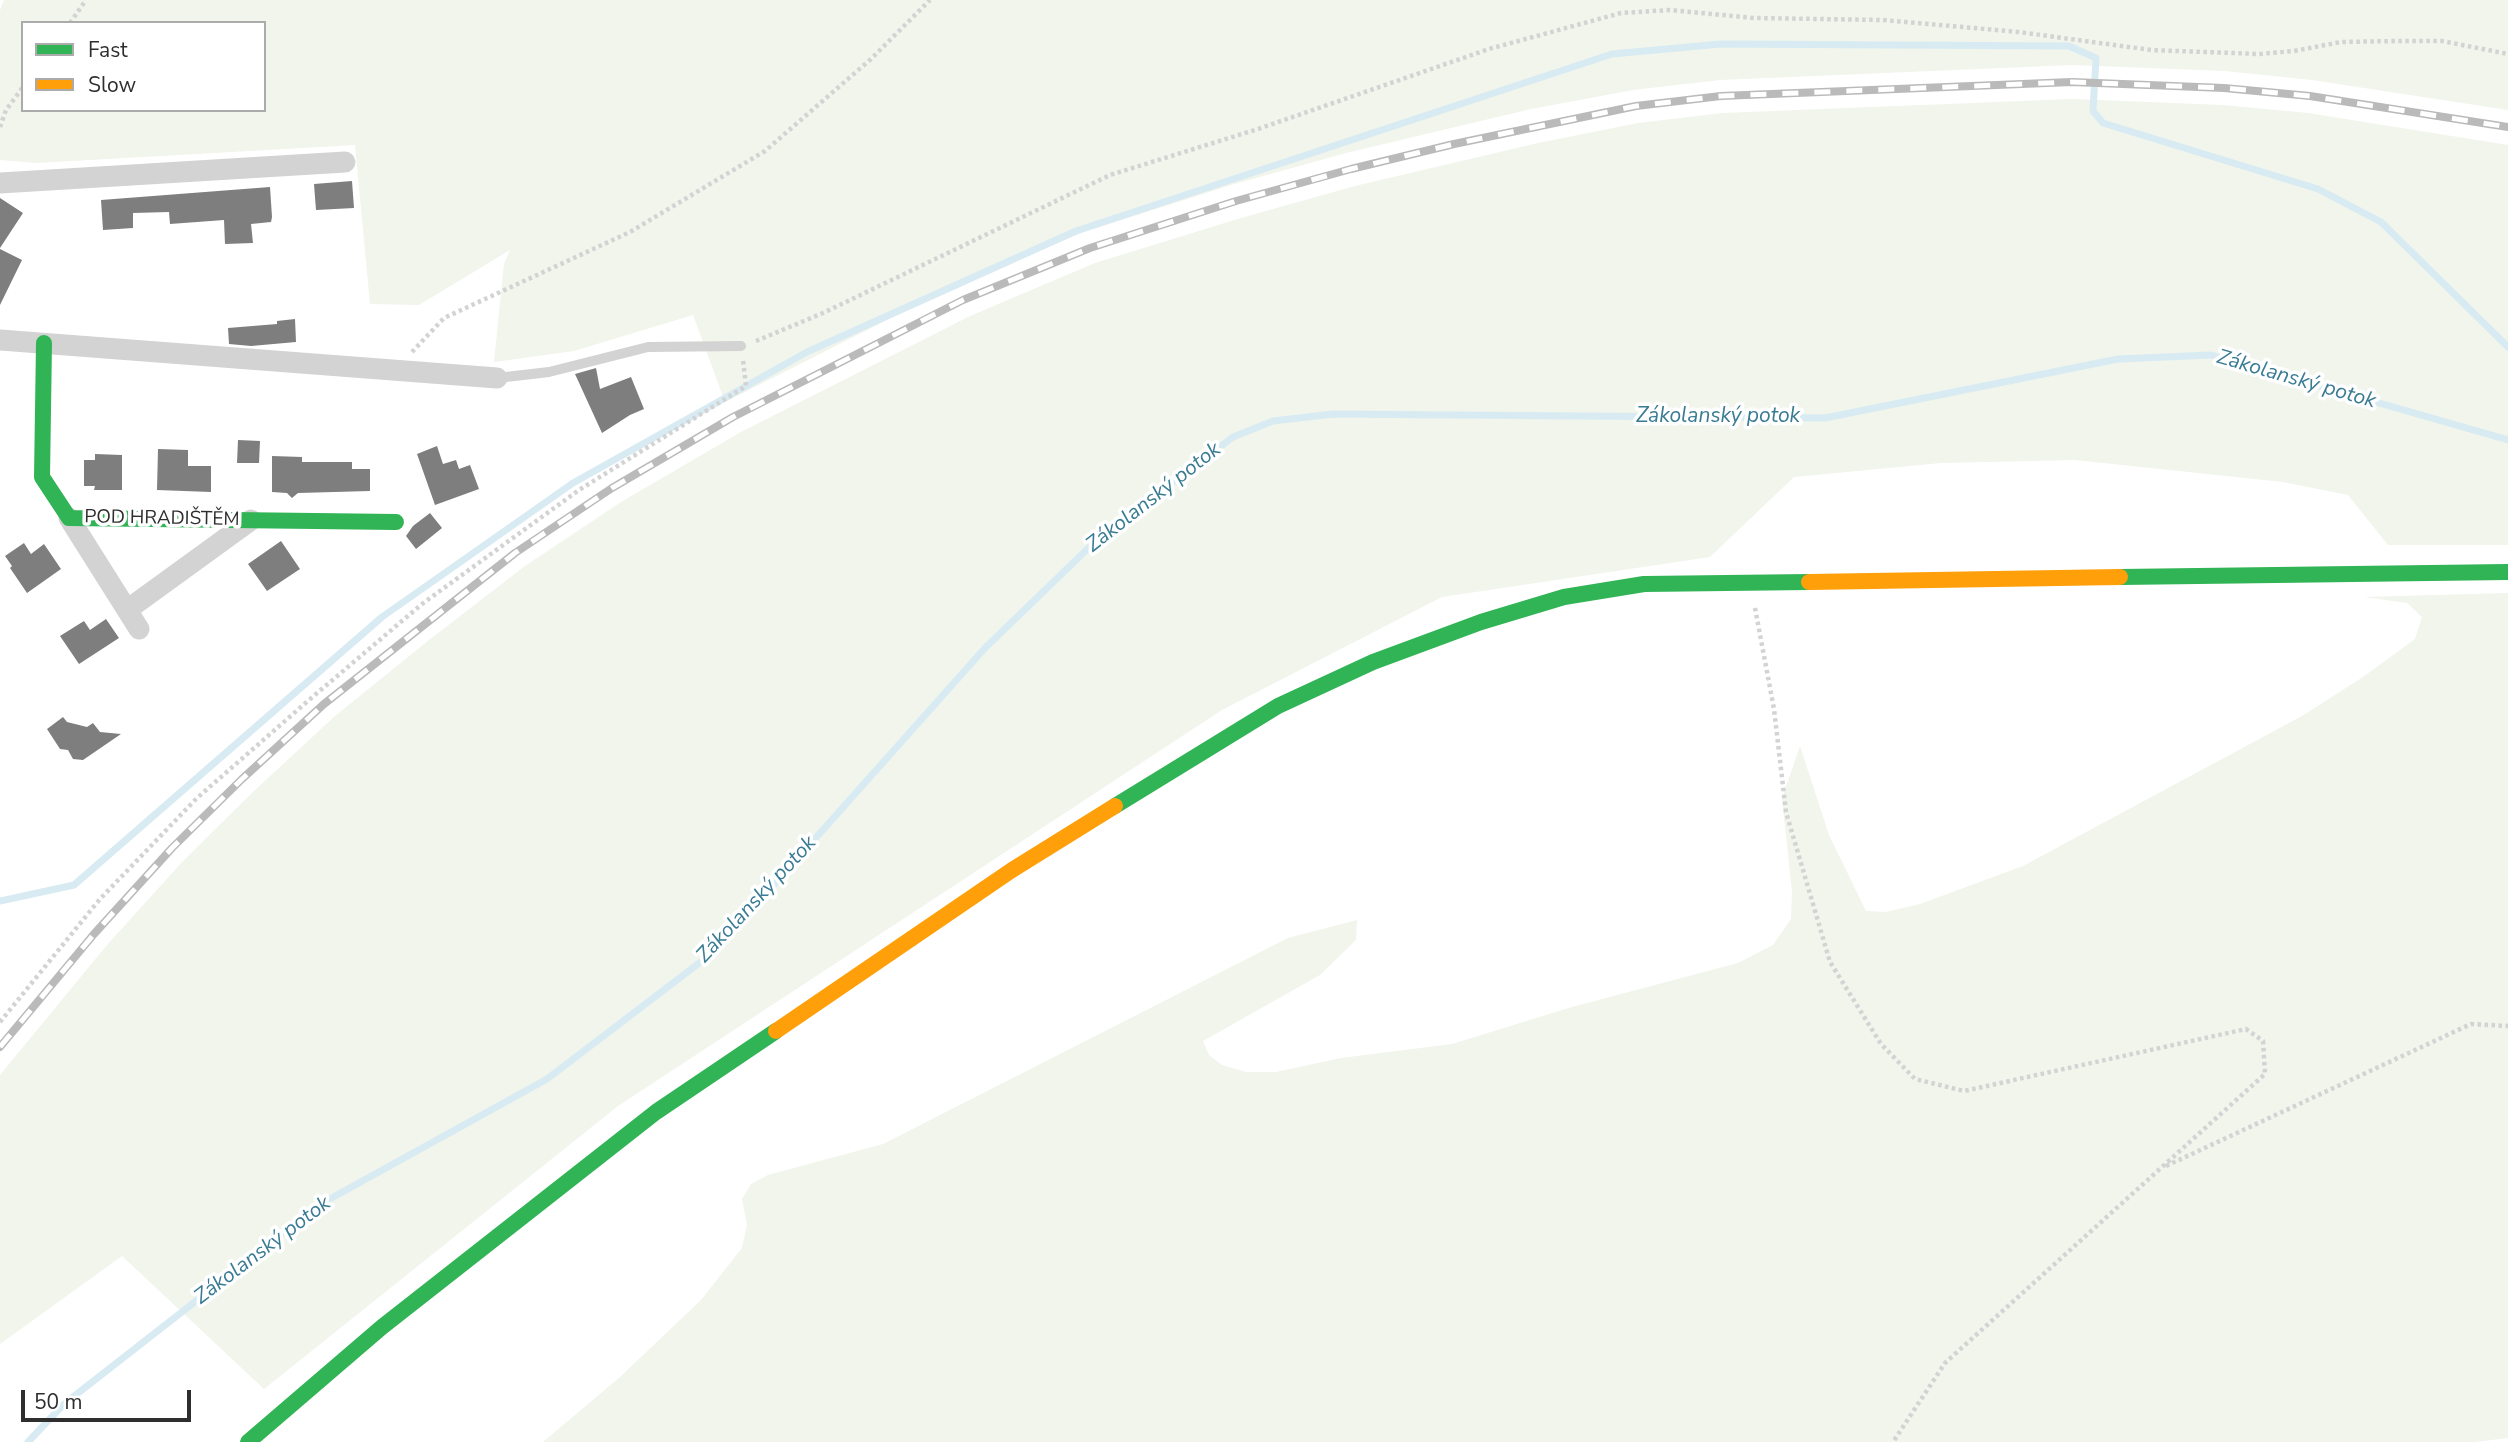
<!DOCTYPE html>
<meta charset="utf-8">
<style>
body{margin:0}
#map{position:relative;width:2508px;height:1442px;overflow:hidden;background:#fff;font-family:"Nunito Sans",sans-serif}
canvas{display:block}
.legend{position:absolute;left:21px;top:21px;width:245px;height:91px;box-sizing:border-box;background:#fff;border:2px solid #ababab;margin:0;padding:9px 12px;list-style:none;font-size:21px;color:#2e2e2e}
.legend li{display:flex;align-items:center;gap:14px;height:35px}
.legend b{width:35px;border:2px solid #ababab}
.scale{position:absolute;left:21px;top:1390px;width:170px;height:32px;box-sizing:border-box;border:4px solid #2e2e2e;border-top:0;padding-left:9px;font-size:21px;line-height:24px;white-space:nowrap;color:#2e2e2e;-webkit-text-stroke:5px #fff;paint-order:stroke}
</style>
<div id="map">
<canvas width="2508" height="1442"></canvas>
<ul class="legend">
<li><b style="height:9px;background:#30b455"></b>Fast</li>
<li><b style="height:9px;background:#ff9f0a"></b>Slow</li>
</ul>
<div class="scale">50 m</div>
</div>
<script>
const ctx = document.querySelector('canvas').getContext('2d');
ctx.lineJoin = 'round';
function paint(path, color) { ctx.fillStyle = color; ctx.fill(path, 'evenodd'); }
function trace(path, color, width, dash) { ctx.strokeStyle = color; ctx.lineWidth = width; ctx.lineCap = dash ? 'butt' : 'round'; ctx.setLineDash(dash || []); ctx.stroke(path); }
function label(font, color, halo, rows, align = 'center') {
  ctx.font = font + ' "Nunito Sans",sans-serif'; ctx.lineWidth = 7; ctx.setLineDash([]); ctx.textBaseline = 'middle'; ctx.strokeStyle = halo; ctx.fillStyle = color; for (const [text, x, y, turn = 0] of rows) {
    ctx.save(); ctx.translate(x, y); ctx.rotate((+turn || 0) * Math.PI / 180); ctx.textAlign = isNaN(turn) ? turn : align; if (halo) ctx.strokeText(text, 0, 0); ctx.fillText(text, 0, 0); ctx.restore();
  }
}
const green = new Path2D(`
 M4,0H2508V110L2312,80L2225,71L2072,65L1720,80L1633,90L1531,109L1346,153L1231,185L1084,232L956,285L725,402L693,315L574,351L494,362L504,264L510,250L419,305L370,304L355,145L37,163L0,160V10ZM23,23H264V110H23Z
 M2072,99L2223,105L2308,113L2508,145V545H2388L2348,495L2283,482L2075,460L1941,463L1794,477L1710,557L1442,597L1222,710L618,1106L264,1389L122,1256L0,1344V1075L107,945L184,860L254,791L335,716L429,640L525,566L621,502L741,432L970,316L1095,263L1241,218L1355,186L1538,143L1638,123L1723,113Z
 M2508,593V1438L2475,1442H543L620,1377L701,1300L742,1248L747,1225L742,1199L751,1184L768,1175L883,1144L1288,938L1357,920L1356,940L1320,975L1203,1041L1209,1055L1222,1065L1246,1072H1276L1341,1058L1452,1044L1572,1007L1738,963L1773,945L1791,919L1792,892L1782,798L1800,746L1829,835L1866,911L1886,912L1920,904L2023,866L2302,716L2363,677L2415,639L2422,617L2407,603L2364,597Z`);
const stream = new Path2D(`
 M0,901L74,885L382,617L573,483L807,352L1076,231L1612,54L1721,44L2069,46L2096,58L2093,111L2103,123L2318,189L2381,222L2508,347
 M28,1442L64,1404L319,1205L547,1079L715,951L985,648L1103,534L1233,437L1273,421L1333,414L1825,418L2118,359L2211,355L2508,440`);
const building = new Path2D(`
 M352,181L354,208L316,210L314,184Z
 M270,187L272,217L271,222L251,224L253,243L225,244L224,220L170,224L169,212L133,213V228L103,230L101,200Z
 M0,198L23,213L0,248Z
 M0,249L22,260L0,305Z
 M295,319L296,342L251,346L229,344L228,328L277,324V321Z
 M596,368L600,389L631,377L644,409L630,415L602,433L575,374Z
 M238,440L260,441L259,463H237Z
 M437,446L443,464L456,460L459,469L470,465L479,489L435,505L417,454Z
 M158,449L188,450V466H211V492L157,490Z
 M95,454L122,455V490H94L95,486H84V460H95Z
 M272,456L302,457V462H352V469H370V491L298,493L292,498L287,493L272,492Z
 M430,513L442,528L416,549L406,536L413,526Z
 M281,541L300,569L267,591L248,564Z
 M24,543L31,554L44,544L61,569L27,593L10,568L12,566L5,556Z
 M106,619L119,638L79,664L60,636L84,621L90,630Z
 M63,717L67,722L87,727L93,723L100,732L121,734L83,760L73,759L68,750L60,749L47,729Z`);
const path = new Path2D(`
 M70,23L86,0
 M0,127L6,110L23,87
 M756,341L823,313L1110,175L1258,129L1489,49L1621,13L1670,10L1754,18L1883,20L2019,32L2151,50L2259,54L2294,51L2341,42L2396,41H2442L2508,54
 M412,352L444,318L630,232L765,151L871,59L930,0
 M1755,608L1774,709L1786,812L1830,962L1881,1044L1915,1079L1964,1091L2246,1029L2263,1041L2265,1074L1945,1363L1893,1442
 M0,1022L100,899L197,798L309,700L422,604L579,490L746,386L743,360
 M2166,1166L2471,1024L2508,1026`);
const lane = new Path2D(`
 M497,378L549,372L648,347L741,346`);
const street = new Path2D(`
 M0,183L345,162
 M0,340L497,378
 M69,518L139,629
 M127,610L251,520`);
const fast = new Path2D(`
 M44,343L42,477L69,518L396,522
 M2120,577L2508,572
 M1115,806L1278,706L1373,662L1481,622L1564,597L1644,584L1809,582
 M248,1442L382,1327L656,1112L776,1031`);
const slow = new Path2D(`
 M1809,582L2120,577
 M776,1031L1012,870L1115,806`);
const rail = new Path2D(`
 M0,1047L94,934L172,848L242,779L324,704L515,553L612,488L733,417L963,300L1090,248L1236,201L1351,169L1454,144L1636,106L1721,96L2072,82L2224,88L2310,96L2508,127`);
const streetNames = [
 ["POD HRADIŠTĚM",162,519,1]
];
const waterNames = [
 ["Zákolanský potok",2296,380,16],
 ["Zákolanský potok",1718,417],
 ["Zákolanský potok",1154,498,-38],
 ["Zákolanský potok",757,900,-47],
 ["Zákolanský potok",263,1251,-37]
];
paint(green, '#f1f5ec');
trace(stream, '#d8ebf2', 7);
paint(building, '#7e7e7e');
trace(path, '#d3d3d3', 4.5, [3.5, 3.5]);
trace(lane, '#d3d3d3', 10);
trace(street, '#d3d3d3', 21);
trace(fast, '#30b455', 16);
trace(slow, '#ff9f0a', 16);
trace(rail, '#bababa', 8);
trace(rail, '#fff', 5, [16]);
label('19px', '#2e2e2e', '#fff', streetNames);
label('italic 21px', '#397b93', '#fff', waterNames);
</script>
